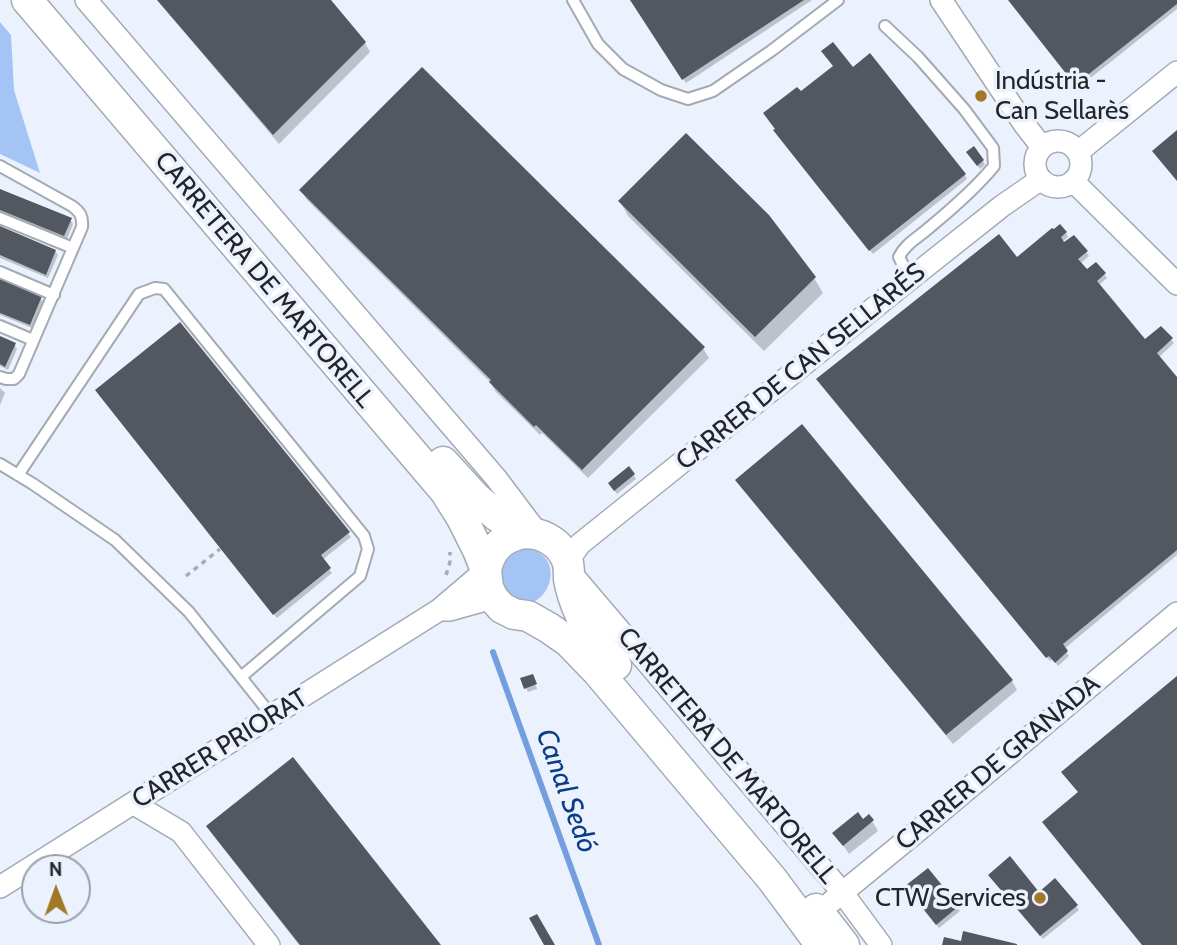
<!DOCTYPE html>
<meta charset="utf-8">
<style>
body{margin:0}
#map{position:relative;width:1177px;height:945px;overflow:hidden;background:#ebf2fd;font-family:Cabin,sans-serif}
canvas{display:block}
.north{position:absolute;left:21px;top:854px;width:70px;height:70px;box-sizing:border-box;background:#ebf2fd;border:2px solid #9ba0a8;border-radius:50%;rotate:359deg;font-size:19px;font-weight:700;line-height:28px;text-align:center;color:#232529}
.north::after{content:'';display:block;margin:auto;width:24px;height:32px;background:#a27727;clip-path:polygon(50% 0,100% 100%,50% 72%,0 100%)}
</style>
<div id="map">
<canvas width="1177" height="945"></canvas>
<div class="north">N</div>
</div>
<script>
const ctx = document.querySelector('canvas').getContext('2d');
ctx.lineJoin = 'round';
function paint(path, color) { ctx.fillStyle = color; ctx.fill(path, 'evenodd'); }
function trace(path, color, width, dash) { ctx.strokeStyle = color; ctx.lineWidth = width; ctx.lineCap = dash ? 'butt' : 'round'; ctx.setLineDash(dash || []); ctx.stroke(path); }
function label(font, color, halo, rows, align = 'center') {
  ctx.font = font + ' Cabin,sans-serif'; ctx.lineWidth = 7; ctx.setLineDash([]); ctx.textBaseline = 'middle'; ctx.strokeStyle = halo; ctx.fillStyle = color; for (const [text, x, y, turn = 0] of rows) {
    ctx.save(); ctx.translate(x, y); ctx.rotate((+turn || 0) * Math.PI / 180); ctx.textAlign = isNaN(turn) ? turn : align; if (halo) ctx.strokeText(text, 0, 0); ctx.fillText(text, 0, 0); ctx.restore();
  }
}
const green = new Path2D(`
 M0,22L11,35L14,90L40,173L0,154Z
 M521,549C572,548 549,619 514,600C510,598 505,593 502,589L500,564L512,552Z`);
const shadow = new Path2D(`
 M157,0H328L365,43L370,52L279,144Z
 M631,0H812L686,83Z
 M1009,0H1177V9L1078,88Z
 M835,67L852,69L965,175L967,179L873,254L777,135L801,93Z
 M971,157L983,161L985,165L980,169Z
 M301,190L703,348L709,358L588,478L542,433L540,435L496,392L490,382L307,200Z
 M0,191L70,219L73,224L67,239L0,212Z
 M620,201L814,278L823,293L764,351L628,216Z
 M0,228L55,251L58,255L48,278L0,258Z
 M1066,233L1068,237L1062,242L1086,252L1089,256L1080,264L1087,272L1104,274L1107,278L1098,286L1145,342L1161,328L1174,343L1158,358L1177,380V555L1064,649L1069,656L1058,666L1053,659L1050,661L821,384L1017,259Z
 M0,281L40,297L43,302L32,328L0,315Z
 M180,325L351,537L322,560L332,573L277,618L99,395Z
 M0,338L14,344L17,349L8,370L0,366Z
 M0,388L5,393L0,405Z
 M802,427L1012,681L1017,690L953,744L743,489L737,480Z
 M634,475L636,479L617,494L612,488Z
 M534,680L537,689L528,692L526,688Z
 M869,816L878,831L849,854L835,833L863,821Z
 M208,826L439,945H299L213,835Z
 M992,879L1076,906L1079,910L1043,939Z
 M909,890L957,907L960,911L939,928Z`);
const stream = new Path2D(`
 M493,652L599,945`);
const building = new Path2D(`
 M157,0H331L366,42L273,135Z
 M630,0H804L682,80Z
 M1008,0H1177V4L1075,85Z
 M833,42L853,67L870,53L966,174L869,251L773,130L775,129L763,113L797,87L801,91L833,66L821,51Z
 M422,67L705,347L582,470L536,425L534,427L489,382L491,380L299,190Z
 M1177,130V181L1152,151Z
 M686,133L769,215L816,277L755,337L618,201Z
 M974,146L984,160L977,166L966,152Z
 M0,189L72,218L64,236L0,210Z
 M1060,224L1067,232L1061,237L1064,242L1074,235L1088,251L1078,259L1087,269L1096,262L1106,273L1097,281L1145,339L1161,326L1173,338L1157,353L1177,377V550L1063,644L1068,651L1055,663L1049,656L1046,658L816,379L999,234L1017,257L1052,228L1054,229Z
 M0,226L56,250L46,275L0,255Z
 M0,279L42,296L30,325L0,313Z
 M180,322L350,532L321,555L331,568L273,615L95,390Z
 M0,336L16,343L5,367L0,364Z
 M802,424L1013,680L946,735L735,480Z
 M629,466L635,474L614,491L608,483Z
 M533,674L537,684L524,689L520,678Z
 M1177,676V945H1142L1042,822L1078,792L1061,772Z
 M293,757L441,945H300L206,826Z
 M858,812L863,819L869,814L874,820L843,846L832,833Z
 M1010,856L1039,892L1055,878L1078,905L1040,936L988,875Z
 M928,868L959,906L936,925L905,886Z
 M537,914L555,945H544L529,918Z
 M963,931L1017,944V945H942L944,937L961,941Z`);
const path = new Path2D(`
 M446,575L450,562V552
 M186,576L220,549`);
const lane = new Path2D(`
 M573,0L598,44L623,69L661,90L688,99L713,91L771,51L838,0
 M885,26L918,57L964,109L993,148L994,166C975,189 953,208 930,227C919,237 905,244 899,257L910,279
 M0,166L72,206C80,212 83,216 82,227L19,374L14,379H6L0,377
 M0,218L73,248
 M0,272L54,295
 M0,326L33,340
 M0,464L33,484L115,540L189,612L272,716
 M18,475L139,294L155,288L164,289L364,536L368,549L360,576L241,677`);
const street = new Path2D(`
 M86,0L496,478L539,535
 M941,0L1024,124L1042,147
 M1035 164a23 23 0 1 1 46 0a23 23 0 1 1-46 0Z
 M1078,152L1177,72
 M1073,181L1177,284
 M567,562L580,544L910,279L1002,206L1041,179
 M571,573L842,892L881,945
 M441,610H450L493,598
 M134,804L181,832L269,945
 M0,887L439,610L486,570
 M831,902L920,829L1177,613`);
const secondary = new Path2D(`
 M27,0L445,491L462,518L478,550L486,570L488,588L493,598L502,608L514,614L528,616L549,628L569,642L597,671L772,879L821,945
 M443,462L476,498L497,516L524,533
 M486,570C489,554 499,540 516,535C538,529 561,541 568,563C569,569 569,574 569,579C571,591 576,605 581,616C589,635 603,650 616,665
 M816,909L844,945`);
const markers = [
 [981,96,7,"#a27727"],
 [1040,898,7,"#a27727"]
];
const poiNames = [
 ["Indústria -",995,81],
 ["Can Sellarès",995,111],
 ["CTW Services",1026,898,"right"]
];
const streetNames = [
 ["CARRETERA DE MARTORELL",264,280,50],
 ["CARRER DE CAN SELLARÉS",801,367,-39],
 ["CARRER PRIORAT",220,749,-32],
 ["CARRETERA DE MARTORELL",727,756,50],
 ["CARRER DE GRANADA",998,763,-40]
];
const waterNames = [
 ["Canal Sedó",566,791,70]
];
paint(green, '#a4c4f6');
paint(shadow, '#0003');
trace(stream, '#759ede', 6);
paint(building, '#525760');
trace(lane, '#a3aab4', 14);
trace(street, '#a3aab4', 24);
trace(secondary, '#a3aab4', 33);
trace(path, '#a7acb5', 3.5, [5, 5]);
trace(lane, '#fff', 10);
trace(street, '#fff', 21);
trace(secondary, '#fff', 30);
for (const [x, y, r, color] of markers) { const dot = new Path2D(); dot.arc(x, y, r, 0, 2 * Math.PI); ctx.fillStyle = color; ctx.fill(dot); trace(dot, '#ebf2fd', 2.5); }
label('26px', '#232529', '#ebf2fd', poiNames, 'left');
label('26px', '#232529', '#ebf2fd', streetNames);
label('italic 28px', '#093d87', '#ebf2fd', waterNames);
</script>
